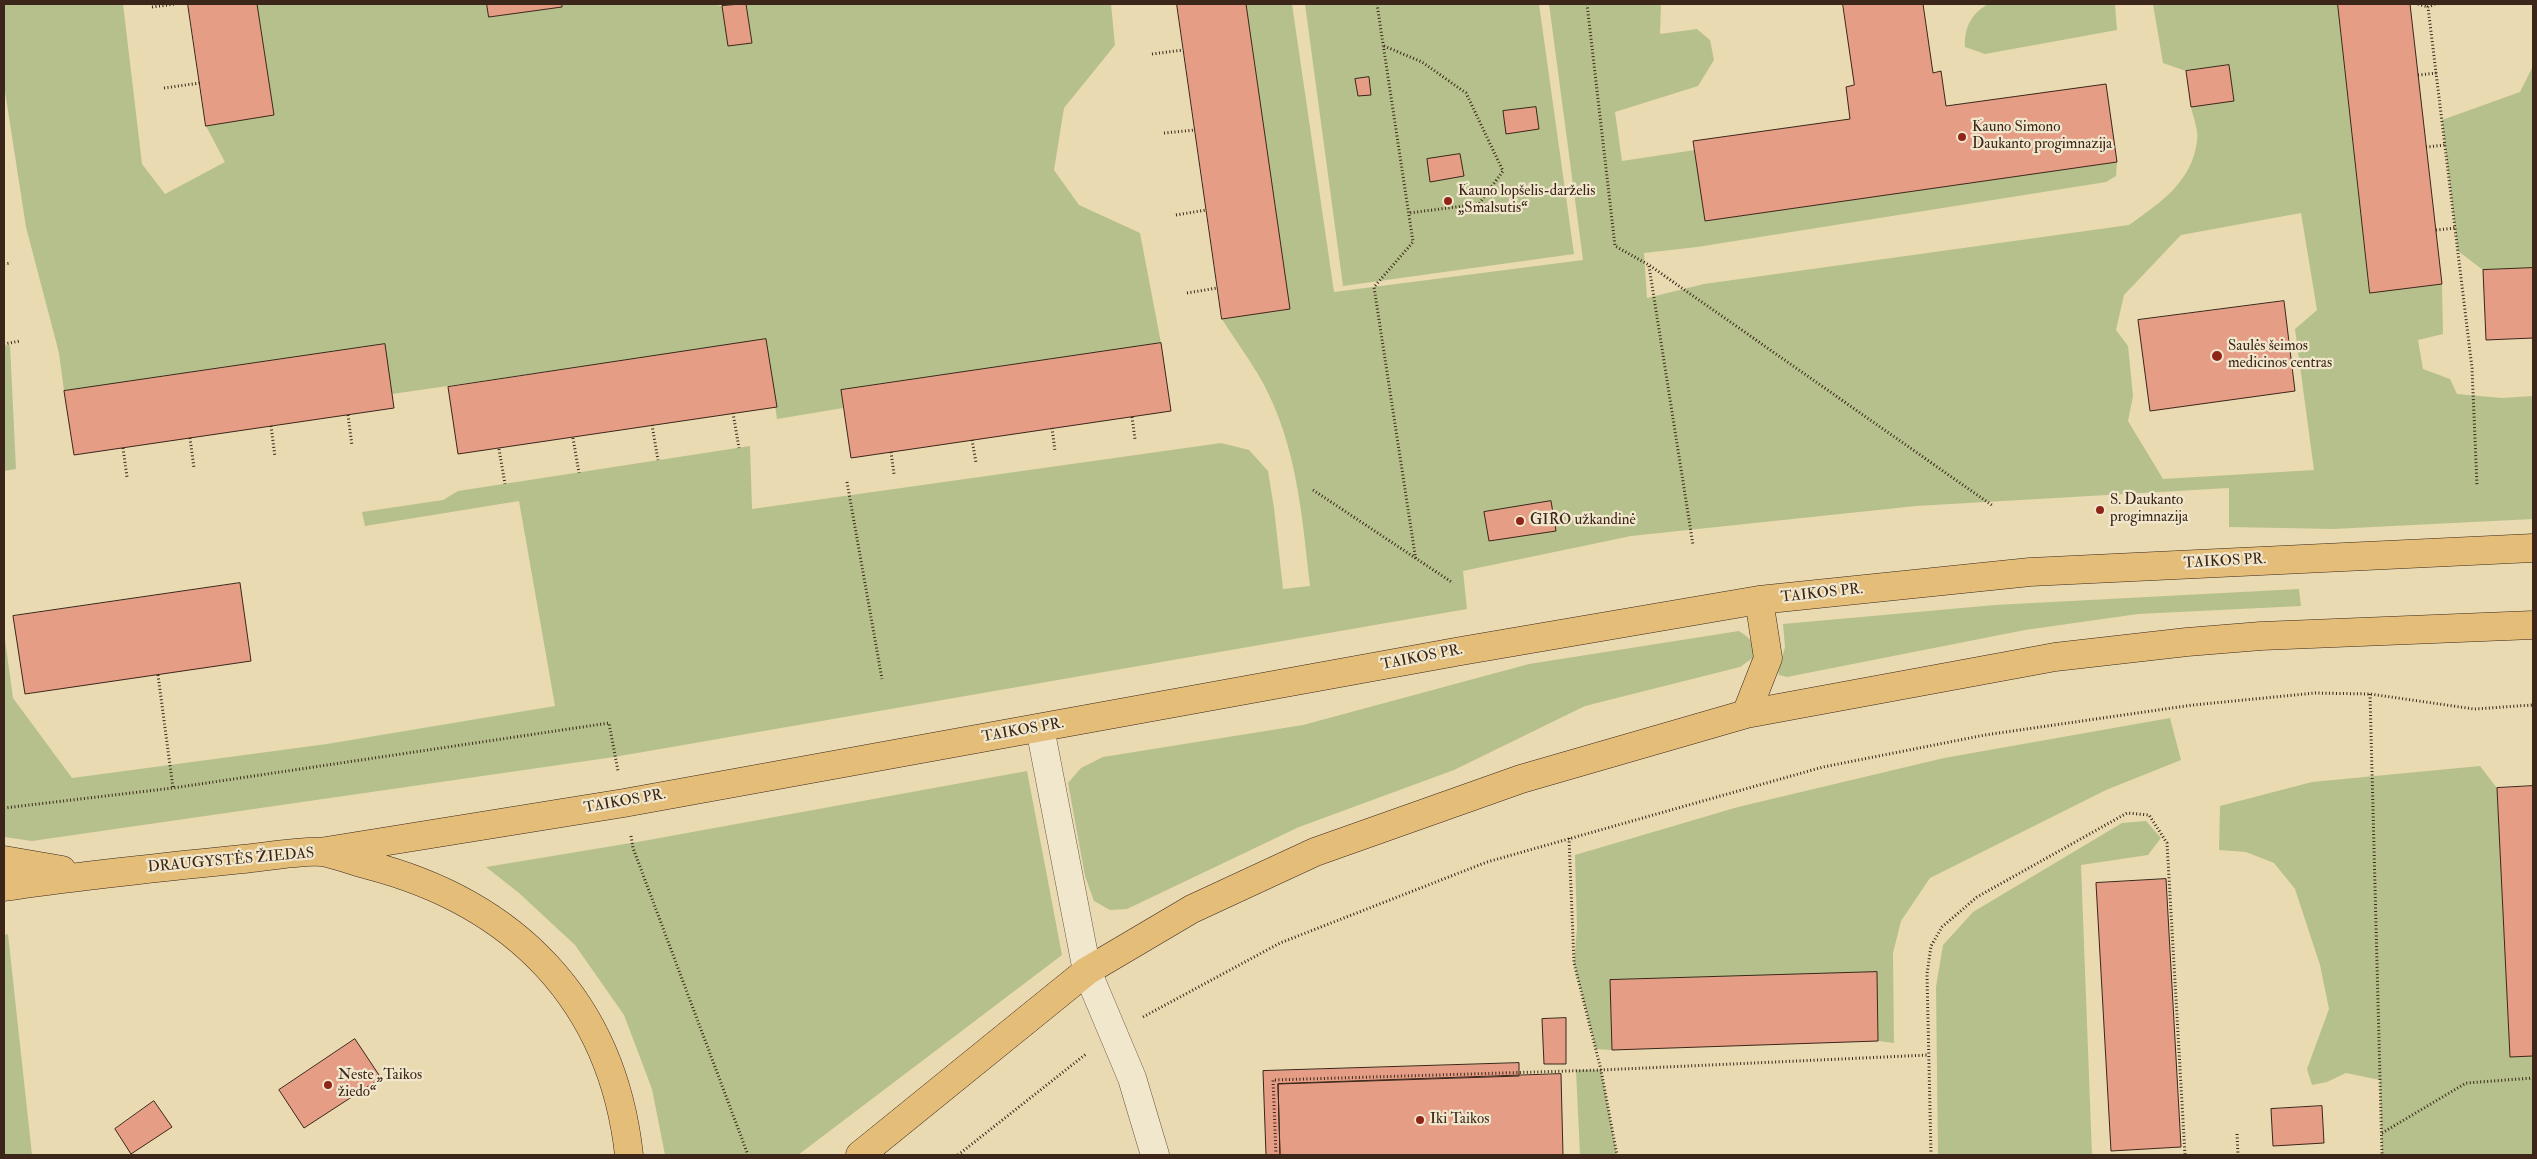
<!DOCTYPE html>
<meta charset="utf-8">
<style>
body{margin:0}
#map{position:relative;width:2537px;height:1159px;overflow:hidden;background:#e9dab2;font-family:"IM FELL Double Pica",serif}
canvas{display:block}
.frame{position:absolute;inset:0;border:5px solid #3b2619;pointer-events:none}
</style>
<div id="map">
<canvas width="2537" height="1159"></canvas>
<div class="frame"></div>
</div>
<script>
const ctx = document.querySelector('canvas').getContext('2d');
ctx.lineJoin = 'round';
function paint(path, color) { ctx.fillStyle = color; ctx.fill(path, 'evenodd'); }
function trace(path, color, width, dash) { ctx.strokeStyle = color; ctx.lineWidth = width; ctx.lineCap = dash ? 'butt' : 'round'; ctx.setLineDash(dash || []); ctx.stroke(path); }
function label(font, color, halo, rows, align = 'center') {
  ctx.font = font + ' "IM FELL Double Pica",serif'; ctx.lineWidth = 4.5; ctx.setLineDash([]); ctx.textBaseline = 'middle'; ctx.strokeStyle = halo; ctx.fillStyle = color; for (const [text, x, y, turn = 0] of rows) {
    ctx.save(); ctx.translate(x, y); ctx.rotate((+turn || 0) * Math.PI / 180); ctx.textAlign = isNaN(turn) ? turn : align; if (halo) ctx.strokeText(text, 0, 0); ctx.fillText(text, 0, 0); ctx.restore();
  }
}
const green = new Path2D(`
 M4,4H123L142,164L165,194L225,162L206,126L274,115L257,4H487L489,17L562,7L563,4H710L722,6L729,46L752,43L746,4H1111L1115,45L1064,108L1054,170L1079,205L1140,233L1161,343L841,390L843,408L777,419L766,340L392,394L384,344L64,391L59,353L26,227L4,85Z
 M1246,4H1292L1334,292L1583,260L1549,4H1661L1660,34L1697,29L1710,40L1714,60L1698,86L1615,112L1622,161L1695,150L1705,221L2117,162L2116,176L2106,182L1697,247L1644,253L1647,298L1704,284L2129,225C2160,203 2192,182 2197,141C2199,131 2193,117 2191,107L2234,100L2229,65L2186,71L2163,63L2153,4H2338L2370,292L2442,284L2443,334L2418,340L2423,369L2450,379L2457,394L2502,398L2533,396V519L2333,529L2229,527V488L1916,506L1631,536L1463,571L1467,609L614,757L32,841L4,837V632L13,698L72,778L327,744L555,706L519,501L365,526L362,512L443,500L458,491L750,446L752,509L1221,443L1249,450L1268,471L1274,508L1283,589L1310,586C1302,516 1297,446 1263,383C1251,361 1235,340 1222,319L1290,309ZM2301,213L2317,310L2295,329L2314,470L2163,479L2128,421L2133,396L2128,346L2116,330L2124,295L2181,235Z
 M1305,4H1539L1574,254L1343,286Z
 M1988,4H2115L2117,30L1985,54L1965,47C1964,28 1971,14 1988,4Z
 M2533,66V268L2483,270L2458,251L2442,120L2520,92Z
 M10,345L16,469L4,471V346Z
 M2299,589L2301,606L2138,614L2025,630L1787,677L1779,675L1778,670L1785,647L1783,624L1995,605Z
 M1739,631C1751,639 1755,642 1754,657L1740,667L1585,706L1454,770L1299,827L1127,909L1110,910L1094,901L1085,876L1068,783L1081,768L1103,757L1303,725L1529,664Z
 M2170,718L2181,760L2106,790L1930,878L1901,921L1893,953L1894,1043L1878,1041L1877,973L1610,980L1612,1050L1596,1049L1574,963L1577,928L1575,855L1738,807L1944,758Z
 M2480,766L2497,788L2510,1057L2533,1056V1155H2382L2380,1080L2346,1073L2327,1082L2312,1085L2307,1069L2329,1009L2320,965L2295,889L2274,863L2246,852L2219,850L2220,806L2312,782Z
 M1027,771L1062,955L798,1155H665L652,1089L624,1015L575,945L519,893L486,867L643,841Z
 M2146,821L2161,838L2148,855L2081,865L2092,1155H1938L1936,987L1943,945L1973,912L2122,823Z
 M8,934L32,1155H4V935Z
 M1576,1070H1601L1617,1155H1580Z`);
const building = new Path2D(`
 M188,4H257L274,115L206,126Z
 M487,4H562V7L489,17Z
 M746,4L752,43L728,46L722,6Z
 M1177,4H1246L1290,309L1222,319Z
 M1843,4H1923L1933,73L1941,71L1946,106L2106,84L2117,162L1705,221L1693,141L1850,119L1846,87L1854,85Z
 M2338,4H2410L2442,284L2370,293Z
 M2229,65L2234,101L2191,107L2186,71Z
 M1369,77L1371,95L1358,96L1355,79Z
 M1536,107L1539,129L1506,134L1503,111Z
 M1460,154L1464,176L1430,182L1427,159Z
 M2533,268V338L2486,340L2483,270Z
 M2284,301L2295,391L2150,411L2138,320Z
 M766,339L777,407L458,454L448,387Z
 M1161,343L1171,411L851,458L841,390Z
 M385,344L394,408L74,455L64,391Z
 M1551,501L1556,531L1489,541L1484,512Z
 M240,583L251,661L25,694L13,616Z
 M2533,786V1056L2510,1057L2497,788Z
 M2166,879L2181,1147L2111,1151L2096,883Z
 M1877,972L1878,1041L1612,1050L1610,980Z
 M1566,1018V1064H1544L1542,1019Z
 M355,1039L381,1078L304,1128L279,1090Z
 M1519,1063V1076L1278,1084L1280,1155H1266L1263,1071Z
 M1561,1074L1563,1155H1280L1278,1084Z
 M154,1101L172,1127L131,1154L115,1129Z
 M2322,1106L2324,1143L2273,1146L2271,1109Z`);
const path = new Path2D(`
 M1377,4L1413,242L1374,287L1416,561
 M1587,4L1615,246L1649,265L1993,506
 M2418,4L2428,7
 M2435,4L2428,7L2472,368L2477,486
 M152,7L175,4
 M1384,46L1422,62L1466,93L1503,171L1479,204L1409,213
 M1152,54L1183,50
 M2418,75L2437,73
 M164,88L200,83
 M1164,133L1195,130
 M2426,147L2445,145
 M1176,215L1206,210
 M2436,230L2455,228
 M4,264L11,263
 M1649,266L1693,545
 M1187,293L1217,288
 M4,344L20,341
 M733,413L739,448
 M348,415L352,446
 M1132,417L1135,439
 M652,425L658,460
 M271,426L275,457
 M1052,428L1055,451
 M190,438L194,468
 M573,438L579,473
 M972,440L976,462
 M123,448L127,477
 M499,449L505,484
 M891,452L894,474
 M847,482L882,679
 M1313,490L1453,583
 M158,675L173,788
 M2370,694L2382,1155
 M4,808L173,788L609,723L618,771
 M631,836L633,848L748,1155
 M1569,838L1574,963L1601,1070L1617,1155
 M1143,1017L1280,943L1487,862L1823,767L1985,735L2193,705L2315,693L2370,694L2474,709L2533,705
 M2382,1133L2466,1083L2533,1078
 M2237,1134L2238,1155
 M958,1155L1086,1054
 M1276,1155L1273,1080L1601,1070L1928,1055
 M1931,1155L1927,974L1931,946L1942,927L1977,897L2127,813L2149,815L2167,843L2185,1155`);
const minor = new Path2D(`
 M1040,728L1087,971L1132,1078L1155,1155`);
const major = new Path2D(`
 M1746,714L1768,658L1759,600
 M320,852L624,803L1461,651L1759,600L2030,572L2533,548
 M4,860L62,870
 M4,887C83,875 163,867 243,859C263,857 305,850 322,852C338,855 353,861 368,865C515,903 612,1001 629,1155
 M860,1155L1087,971L1192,909L1315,852L1521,779L1746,714L2055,657L2187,642L2261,636L2533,625`);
const markers = [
 [1962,137,5,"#8f2418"],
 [1448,201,5,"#8f2418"],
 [2217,356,6,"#8f2418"],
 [2100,510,5,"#8f2418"],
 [1520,521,5,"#8f2418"],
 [328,1085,5,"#8f2418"],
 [1420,1120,5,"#8f2418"]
];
const poiNames = [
 ["Kauno Simono",1972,128],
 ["Daukanto progimnazija",1972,145],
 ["Kauno lopšelis-darželis",1458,192],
 ["„Smalsutis“",1458,209],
 ["Saulės šeimos",2228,347],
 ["medicinos centras",2228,364],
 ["S. Daukanto",2110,501],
 ["progimnazija",2110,518],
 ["GIRO užkandinė",1530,521],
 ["Neste „Taikos",338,1076],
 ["žiedo“",338,1093],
 ["Iki Taikos",1430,1120]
];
const streetNames = [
 ["TAIKOS PR.",2225,562,-3],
 ["TAIKOS PR.",1822,594,-6],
 ["TAIKOS PR.",1422,658,-11],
 ["TAIKOS PR.",1023,731,-10],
 ["TAIKOS PR.",625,802,-10],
 ["DRAUGYSTĖS ŽIEDAS",231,861,-5]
];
paint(green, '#b6c08c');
paint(building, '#e69d86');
trace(building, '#3b2619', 1);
trace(minor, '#66533f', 29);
trace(major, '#3b2619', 29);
trace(path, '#3b2619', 3, [1, 2.5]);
trace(minor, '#f1e7cd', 28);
trace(major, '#e4bd79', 28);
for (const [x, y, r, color] of markers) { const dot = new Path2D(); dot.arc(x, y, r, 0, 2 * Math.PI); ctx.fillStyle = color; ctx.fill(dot); trace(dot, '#f1e7cd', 2); }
label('15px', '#3b2619', '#f1e7cd', poiNames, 'left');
label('15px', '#3b2619', '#f1e7cd', streetNames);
</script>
